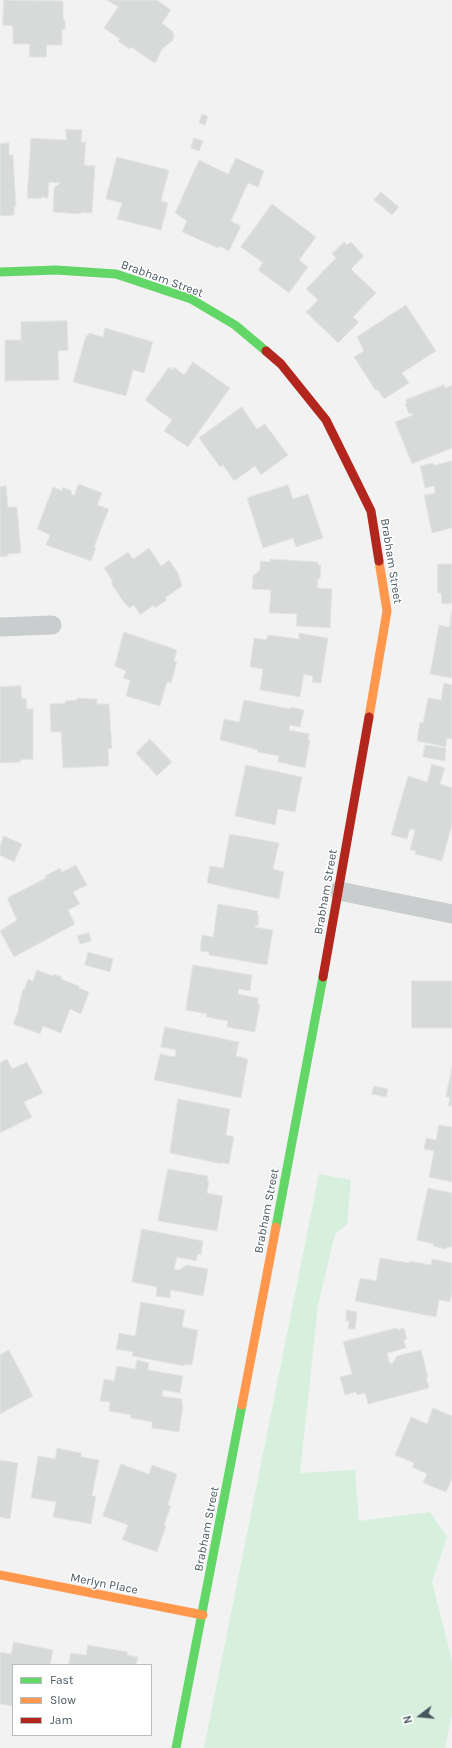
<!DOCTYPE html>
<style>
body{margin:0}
#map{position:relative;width:452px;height:1748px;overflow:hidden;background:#f2f2f2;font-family:Karla,sans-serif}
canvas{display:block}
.legend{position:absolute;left:12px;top:1664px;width:140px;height:72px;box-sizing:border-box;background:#fff;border:1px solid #b6bcbf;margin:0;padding:5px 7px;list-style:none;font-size:12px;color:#49585f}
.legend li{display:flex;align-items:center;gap:8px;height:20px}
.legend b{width:20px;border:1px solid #b6bcbf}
.north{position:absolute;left:400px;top:1696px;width:40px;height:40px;-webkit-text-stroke:3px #fff;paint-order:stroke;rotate:254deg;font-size:11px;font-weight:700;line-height:16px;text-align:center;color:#49585f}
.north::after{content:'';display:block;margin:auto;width:14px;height:18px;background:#49585f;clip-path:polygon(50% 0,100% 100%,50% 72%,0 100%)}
</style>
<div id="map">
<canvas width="452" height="1748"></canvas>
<ul class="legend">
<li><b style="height:5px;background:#63d668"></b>Fast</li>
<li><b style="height:5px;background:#ff974d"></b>Slow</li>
<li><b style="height:5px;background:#b3261e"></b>Jam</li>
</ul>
<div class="north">N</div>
</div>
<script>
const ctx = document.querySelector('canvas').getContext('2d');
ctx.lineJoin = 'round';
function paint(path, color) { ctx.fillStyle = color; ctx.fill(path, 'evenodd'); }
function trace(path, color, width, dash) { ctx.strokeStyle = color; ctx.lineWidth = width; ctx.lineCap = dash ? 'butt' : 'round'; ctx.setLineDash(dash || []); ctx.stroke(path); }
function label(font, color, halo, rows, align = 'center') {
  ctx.font = font + ' Karla,sans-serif'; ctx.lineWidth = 3; ctx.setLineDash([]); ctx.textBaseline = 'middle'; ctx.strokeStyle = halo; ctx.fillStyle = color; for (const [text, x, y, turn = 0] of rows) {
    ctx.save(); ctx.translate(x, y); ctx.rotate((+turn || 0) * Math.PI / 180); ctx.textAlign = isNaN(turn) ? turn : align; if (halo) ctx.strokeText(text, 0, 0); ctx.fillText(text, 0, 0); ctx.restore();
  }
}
const green = new Path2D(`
 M319,1174L351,1180L347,1224L335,1234L318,1305L300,1473L355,1470L359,1521L430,1512L447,1537L432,1582L452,1660V1715L445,1748H204Z`);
const building = new Path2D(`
 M4,0L63,1V19L65,21V29L62,30V45H47L46,57H29L30,44H13V26L3,25Z
 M107,0H157L171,10L162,23L173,32L174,37L172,41L162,49L156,62H153L131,47L129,49L118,41L120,39L104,28L118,7Z
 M202,114L208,116L205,125L199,123Z
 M66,129L82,130L81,142H86L84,165L95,166L92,213L81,212V214L53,212L54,188L60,183L49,182L48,198L41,197V199L27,198L31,138L66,140Z
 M194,138L203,141L199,151L191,148Z
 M9,143V155H13L16,206L14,207V215L0,216V144Z
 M117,157L169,170L161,201L168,203L161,230L117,219L122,203L106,199Z
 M236,158L264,171L258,187L248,183L231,221L241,226L229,251L219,246L218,248L182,232L187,221L175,213L199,160L228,174Z
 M381,192L399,207L392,215L374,200Z
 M272,204L316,237L299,260L308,267L289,293L258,270L263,263L241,247Z
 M344,242L347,245L351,242L364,256L351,269L376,293L353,317L359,322L338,343L306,312L318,300L306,289L336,258L332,254Z
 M406,305L436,351L402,373L409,383L384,399L378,390L376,391L354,357L364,351L357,337Z
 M67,321L68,350L58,351L59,380L5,381V340H21V322Z
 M105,328L153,342L144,373L133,370L126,396L73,382L86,335L88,336L89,333L103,337Z
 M193,362L230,388L188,447L164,431L172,420L145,400L169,367L172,370L174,367L184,375Z
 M444,385L445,388L452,385V448L412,464L395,422L413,415L412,413L409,414L405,404L407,403L406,400Z
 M242,407L257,429L265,424L288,455L261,475L255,466L234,481L223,465L220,467L199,438Z
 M452,461V528L432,533L424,495L435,493L434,486L425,488L420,466L433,463L434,465Z
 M79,484L102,493L97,505L109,509L94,547L96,548L91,561L46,545L50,535L37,529L53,487L62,491L63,487L72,491L71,494L74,495Z
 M288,485L293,499L308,494L323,538L296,547L293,538L263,548L247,498Z
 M6,486L8,507H17L21,553L8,554V556L0,557V487Z
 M149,548L161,566L169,560L178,573L182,586L165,598L167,600L155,608L154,605L140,615L134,605L129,608L122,600L111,583L113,582L104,568L128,552L133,559Z
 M270,559L318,562V565H321L320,579H318L317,588L332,589L330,628L296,626L297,614L269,613L271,590L252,589L253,576L260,570V561L270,562Z
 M438,564H452V603L442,604L441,593H438Z
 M452,611V678L430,674L439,625L449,627Z
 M124,632L177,650L174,661L177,662L171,683L167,682L160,706L126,696L130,680L123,678L126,671L115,666Z
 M299,633L328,638L321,683L312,682L313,676L304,674L300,697L260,690L263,669L250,667L254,638L266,640L268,635L299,639Z
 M444,683L452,685V739L447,738L446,747L417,741L420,722L423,723L428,698L441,700Z
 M21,686L22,699L26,698L27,709H33V759L20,760L21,762L0,763V687Z
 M77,698L97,699V704H109L112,748L108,749L109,766L63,768L61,732H51L50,704L66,703L65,701L77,700Z
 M244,700L291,709V707L304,710L300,727L290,725L289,730L309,734L308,740H310L305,768L278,762L279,756L257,752L258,750L220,740L224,719L239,722Z
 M150,739L172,762L157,776L136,753Z
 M425,745L446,748L445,761L423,757Z
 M432,764L445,768L440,784L452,788V824L442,861L415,854L416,851L410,850L415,830L410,829L407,839L391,835L408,776L427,782Z
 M246,765L302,777L295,812L278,809L275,825L235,816Z
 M230,834L279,843L273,869L284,872L279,899L207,883L210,866L223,868Z
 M4,836L22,844L14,862L0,855V846Z
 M76,865L87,885L73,892L80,904L68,910L75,924L14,957L0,931L17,920L7,898L46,878L45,876L60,868L62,872Z
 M218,904L258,911L257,915H259L258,926L255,925V927L273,930L267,965L209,955V952L200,951L202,935L213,937Z
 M89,933L91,941L80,944L77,936Z
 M88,952L113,959L110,972L85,965Z
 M193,965L252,975L250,991L239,989L238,994L258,998V1004H260L255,1032L227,1027L228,1021L206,1017L207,1014L186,1010Z
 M37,970L53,976V974L62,977L61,979L79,986V988L89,992L81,1014L70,1009L61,1033L43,1026L40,1034L13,1024L19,1009L18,1008L23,989L24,990L28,979L33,981Z
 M412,981H452V1028H412Z
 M165,1027L239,1042L236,1056L248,1059L241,1098L154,1080L160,1054L175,1057L176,1050L161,1047Z
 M7,1059L12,1069L27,1062L43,1093L24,1102L32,1117L0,1133V1063Z
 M452,1067V1106H448L450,1097H446Z
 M374,1086L388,1089L386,1097L372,1094Z
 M178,1099L230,1109L226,1135L234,1137L229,1164L222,1163V1164L170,1153Z
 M439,1125L452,1127V1182L429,1177L434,1151L424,1149L426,1138L436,1140Z
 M168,1169L208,1176L207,1181H209L207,1193L223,1196L217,1231L158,1221Z
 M428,1188L452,1193V1247H448L445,1249L433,1246L434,1244L417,1240Z
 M142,1229L203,1241L201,1255L198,1254L196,1261L177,1257L174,1269L179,1270L186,1265L208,1269L203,1296L171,1290L170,1298L156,1296L157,1287L132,1282Z
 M380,1258L409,1263V1261L431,1265L432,1259L452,1263V1292L450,1302L439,1300L436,1317L355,1301L360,1278L376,1281Z
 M141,1302L185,1310L182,1327L198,1330L192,1365L185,1364L184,1366L132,1356L133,1352L116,1349L119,1333L135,1336Z
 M347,1310L357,1312L355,1329H348L349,1321H346Z
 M397,1328V1330L404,1328L407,1339L404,1340L406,1348L387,1353L390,1364L393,1363L397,1356L421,1350L428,1377H426L429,1388L368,1404L365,1393L357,1395L356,1392L345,1395L340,1377L352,1374L343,1342Z
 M9,1350L33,1396L0,1414V1355Z
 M137,1360L149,1363L148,1370L183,1376L180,1393L163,1390L162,1396L182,1399V1405L183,1406L179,1432L152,1428V1422L131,1418V1415L109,1411L110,1402L100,1401L104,1379L114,1381L117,1366L135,1369Z
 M433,1408L452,1416V1479L446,1492L423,1483L427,1474L412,1467L414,1463L395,1455L411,1417L427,1424Z
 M57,1448L81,1453V1457L99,1460L92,1496H96L91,1524L53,1517L56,1502L31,1498L38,1456L55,1459Z
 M0,1460L18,1463L10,1519L0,1517Z
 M121,1464L149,1474L152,1465L177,1474L168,1505L171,1506L164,1525L166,1526L157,1552L122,1540L128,1525L103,1516Z
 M14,1642L53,1650L50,1665H13V1706L0,1704V1652L11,1654Z
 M88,1645L128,1652L127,1655L138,1657L136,1665H68L71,1653L86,1655Z`);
const street = new Path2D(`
 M0,627L52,625
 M339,891L452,914`);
const fast = new Path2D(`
 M0,272L56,270L116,274L191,299L235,325L266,351
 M276,1227L323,977
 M176,1748L242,1405`);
const slow = new Path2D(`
 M369,717L387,611L379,561
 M242,1405L276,1227
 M0,1575L203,1615`);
const jam = new Path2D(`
 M266,351L281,364L326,420L371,511L379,561
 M323,977L369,717`);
const streetNames = [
 ["Brabham Street",162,279,20],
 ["Brabham Street",391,561,81],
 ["Brabham Street",326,892,-80],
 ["Brabham Street",267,1211,-79],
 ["Brabham Street",207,1529,-79],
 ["Merlyn Place",104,1584,11]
];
paint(green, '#d7f0dd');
paint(building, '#d8dada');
trace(building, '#e3e4e5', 1);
trace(street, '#c9cdce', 19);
trace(fast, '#63d668', 9);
trace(slow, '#ff974d', 9);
trace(jam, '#b3261e', 9);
label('12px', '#49585f', '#fff', streetNames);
</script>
